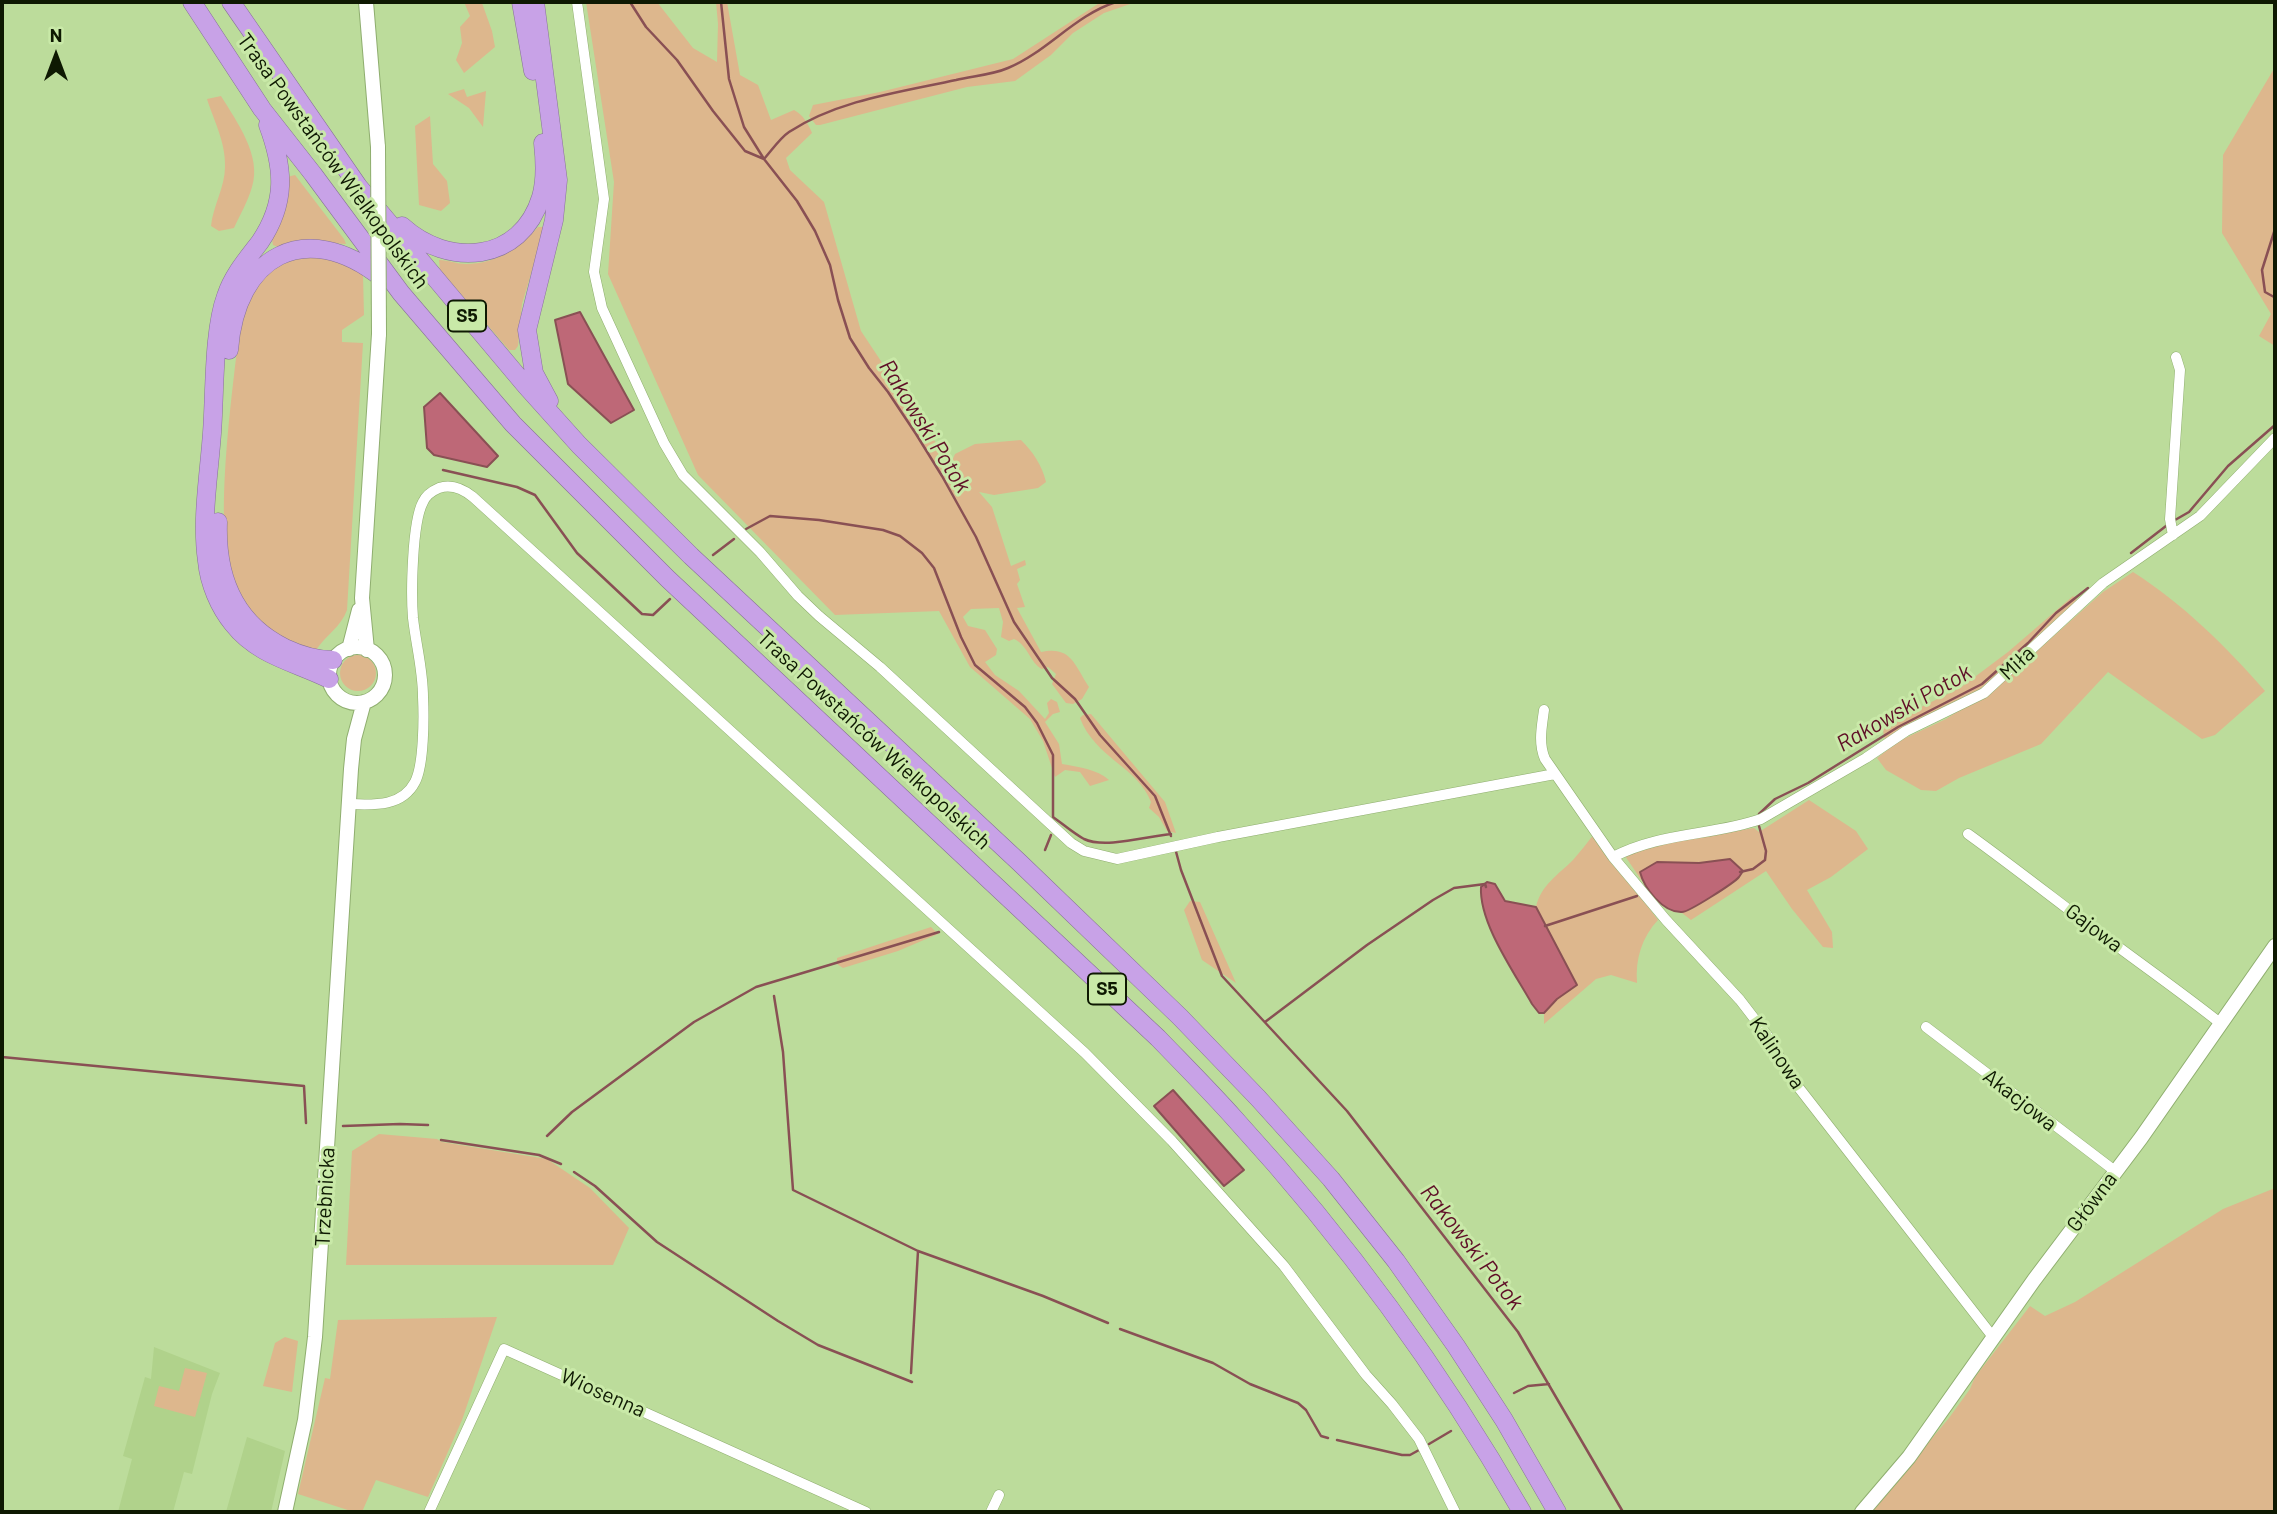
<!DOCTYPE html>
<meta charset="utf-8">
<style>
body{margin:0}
#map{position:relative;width:2277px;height:1514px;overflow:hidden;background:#bcdc9b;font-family:Barlow,sans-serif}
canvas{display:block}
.frame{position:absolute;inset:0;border:4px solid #0e1902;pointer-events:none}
.north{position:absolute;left:21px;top:21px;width:70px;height:70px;-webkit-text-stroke:5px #c9e9a8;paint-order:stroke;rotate:0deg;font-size:19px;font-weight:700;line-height:28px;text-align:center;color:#0e1902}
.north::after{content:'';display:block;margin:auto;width:24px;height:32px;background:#0e1902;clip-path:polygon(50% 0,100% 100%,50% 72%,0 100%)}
</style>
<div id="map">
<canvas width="2277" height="1514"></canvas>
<div class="frame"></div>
<div class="north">N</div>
</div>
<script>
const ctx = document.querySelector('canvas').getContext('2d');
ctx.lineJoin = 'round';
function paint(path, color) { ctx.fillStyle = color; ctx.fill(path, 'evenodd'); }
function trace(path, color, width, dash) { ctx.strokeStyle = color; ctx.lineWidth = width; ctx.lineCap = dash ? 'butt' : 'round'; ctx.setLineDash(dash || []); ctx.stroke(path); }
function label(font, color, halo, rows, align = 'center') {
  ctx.font = font + ' Barlow,sans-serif'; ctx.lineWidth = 6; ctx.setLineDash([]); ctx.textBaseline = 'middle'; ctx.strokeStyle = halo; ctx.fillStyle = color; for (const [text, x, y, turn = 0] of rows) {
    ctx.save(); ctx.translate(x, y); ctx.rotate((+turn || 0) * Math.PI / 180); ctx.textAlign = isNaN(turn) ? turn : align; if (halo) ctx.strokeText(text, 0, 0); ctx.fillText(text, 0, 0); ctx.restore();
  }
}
const built = new Path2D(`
 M154,1347L220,1373L212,1394L192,1474L184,1472L173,1512H118L132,1459L123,1456L145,1377L151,1379Z
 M247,1437L285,1451L271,1512H226Z`);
const green = new Path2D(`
 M464,2L482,3L492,31L495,47L464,73L456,60L462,43L460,27L470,16Z
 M586,2H657L693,48L717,62L718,24L716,2H727L740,75L758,85L771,120L794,110C803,115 808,123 812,133L786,158L790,170L824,202L861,331L932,438L952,461L955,454L975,444L1021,440C1033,452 1042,465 1046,482L1038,488L994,495L979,492L992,507L1011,566L1025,560L1026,565L1017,569L1020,580L1017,584L1025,607L1017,608L1041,652C1071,646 1074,664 1089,687L1082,699L1073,704L1066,703L1052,684L1056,674L1048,667L1042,669C1030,663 1028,645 1014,639L1009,641L1001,637L1003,622L999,608L971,609L963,617L968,626L985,630L997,649L996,655L985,662L995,675L1019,691L1045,719L1049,713L1047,703L1051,699L1057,702L1060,712L1053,714L1045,722L1059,744L1062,764C1078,767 1097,769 1109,780L1090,786L1080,772L1065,770L1055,777L1043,741L1030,719L970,667L939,611L835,615L698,475L608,274L614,182Z
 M1101,2H1136L1104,13L1073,33L1051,55L1015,81L967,87L820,125H816L809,116L813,105L880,92L1013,59Z
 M2275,67V346L2259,336L2271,314L2222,233L2223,155Z
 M464,89L467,97L486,91L483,127L469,108L448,94Z
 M221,96C237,122 262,156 252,187C248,201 240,215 234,228L219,231L211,226C213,206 225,187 225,167C226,143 214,121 207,99Z
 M430,116L433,164L447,181L450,203L441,211L419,205L415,126Z
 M295,175L344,239L346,244L301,241L278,247L273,245L272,239L287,177Z
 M538,227H545L522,304L518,346L515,350H509L440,270L439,260C448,260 457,264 466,264C495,264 519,248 538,227Z
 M312,256L343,262L363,275L364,315L342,330V342L363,343L347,610C341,627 326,635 316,650C280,639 256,627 237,593C209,542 234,384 240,323C252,281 267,263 312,256Z
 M2133,572C2183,604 2226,646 2265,691L2215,735L2202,739L2108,672L2041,744L1959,778L1936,791L1921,790L1886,770L1877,758L1899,741L1946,719L2002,682L2103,592Z
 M2073,596L2078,601L1978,691L1885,740L1882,726L1960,688L2008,652Z
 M340 673a18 18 0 1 1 36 0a18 18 0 1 1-36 0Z
 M1091,714L1165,802L1176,833L1167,831L1159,817L1149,808L1151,802C1138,767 1095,758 1080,718L1083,715Z
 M1809,800L1856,831L1868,849L1831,877L1807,890L1832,932L1833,948L1823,947L1792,909L1766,871L1691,920L1682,913L1692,909L1736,881L1730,859L1640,872L1642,881L1625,856L1665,843L1754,828L1759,832Z
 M1594,834L1658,920C1642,937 1635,959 1637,983L1611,975L1596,979L1544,1024V1013L1557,999L1577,985L1536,907C1541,885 1558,875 1573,860C1580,852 1587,843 1594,834Z
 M1190,901L1200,902L1236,983L1202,960L1184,910Z
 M931,927L938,934L898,951L843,968L837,964V958Z
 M379,1134L437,1139L442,1142L547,1159L590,1188L629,1228L613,1265H346L352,1151Z
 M2275,1188V1512H1870L1949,1418L1970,1389L1975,1377L2030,1306L2045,1316L2075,1302L2223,1209Z
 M497,1317L462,1420L428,1497L376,1480L362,1512H354L298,1494L325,1378L330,1379L338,1320Z
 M285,1337L298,1341L292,1392L263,1386L275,1343Z
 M185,1368L207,1373L195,1417L154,1406L159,1386L179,1391Z`);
const water = new Path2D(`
 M580,312L634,410L611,423L568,384L555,320Z
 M440,393L498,456L487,467L434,455L427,448L424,407Z
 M1730,859L1743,871L1739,877C1734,883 1689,912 1682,912C1663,913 1644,888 1640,872L1657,862L1699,863Z
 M1487,882L1495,884L1505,901L1536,907L1577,985L1557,999L1544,1013H1539L1532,1004C1514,972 1479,923 1481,887Z
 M1173,1090L1244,1170L1224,1186L1154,1106Z`);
const stream = new Path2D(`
 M630,2L646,27L677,60L713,111L745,151L764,159C772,150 780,138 789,132C838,100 900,92 956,80C972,76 992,75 1008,68C1047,52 1075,15 1116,2
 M721,2L729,79L744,127L764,159L797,201L815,231L830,265L838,300L850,338L869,368L888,392L916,434L942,476L976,537L1014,622L1052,678L1075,699L1100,735L1155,796L1171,836
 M2274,297L2265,292L2262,270L2275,229
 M443,470L517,487L535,495L577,553L642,614L653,615L670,599
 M2175,520L2189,512L2228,466L2275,425
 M746,529L770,516L819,520L883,530L900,536L922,553L934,568L961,637L975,665L1025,707L1037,723L1053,755V817C1063,824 1073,833 1084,839C1105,849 1148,836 1171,834
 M2131,553L2166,526
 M713,555L734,539
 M1759,814L1775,799L1808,783L1898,727L1982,684L2028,643L2056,613L2088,588
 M1175,848L1181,870L1222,976L1347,1111L1518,1332L1623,1512
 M1045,850L1051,835
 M1740,872L1753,869L1765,860L1766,851L1759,826
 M1545,926L1637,896
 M774,996L783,1052L793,1190L918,1251L1043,1296L1108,1323
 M1265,1022L1367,945L1433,900L1454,888L1485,884L1486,887
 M2,1057L304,1086L306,1123
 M343,1126L400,1124L428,1125
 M547,1136L572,1112L694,1022L756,987L939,932
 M441,1140L539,1155L561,1164
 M574,1172L595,1186L657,1242L778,1321L818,1345L912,1382
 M1120,1329L1213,1363L1250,1384L1298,1403L1306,1410L1321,1436L1328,1438
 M911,1373L918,1251
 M1514,1393L1528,1386L1549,1384
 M1337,1440L1402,1455H1410L1419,1450
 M1429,1444L1451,1431`);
const street = new Path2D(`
 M577,2L604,199L594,272L602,308L664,443L683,475L760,552L798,596L819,616L880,667L1071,843L1084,851L1117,859L1218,837L1555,774
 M2173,535L2170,519L2180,370L2176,357
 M1544,710C1542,726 1538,743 1545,759L1613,857L1666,920L1740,1000L1770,1039L1782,1062L1799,1088L1993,1337
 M349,804C374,805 402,807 415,782C424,765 424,717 423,697C423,670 416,645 413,618C411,594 412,522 423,502C426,495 432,491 439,488C451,484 463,489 473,497L1085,1053L1172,1141L1284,1266L1366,1375L1392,1404L1419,1439L1455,1512
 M1968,834C2018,870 2067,909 2117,946C2152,972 2186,996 2220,1023
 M1613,857C1661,832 1711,836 1761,819L1866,758L1906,731L1984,693L2103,583L2200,516L2275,438
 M1926,1027L2115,1171
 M429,1512L504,1349L866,1512
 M991,1512L999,1495`);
const secondary = new Path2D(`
 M366,2L378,147
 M329 675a28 28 0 1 1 56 0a28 28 0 1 1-56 0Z
 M349,649L359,610
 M367,650L362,598L379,334
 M285,1512L305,1420L315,1337L351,769L354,739L364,702
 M1862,1512L1909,1457L2034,1280L2141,1138L2275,946`);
const highway = new Path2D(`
 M192,2L262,109L313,174L401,293L513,424L668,579L1158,1038C1184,1065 1210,1091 1235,1119C1344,1238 1442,1372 1522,1512
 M231,2L358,186L526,386L579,445L691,556L1020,863L1180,1017L1258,1098L1331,1179L1396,1261L1456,1346L1504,1420L1557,1512
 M521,2L533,71
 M535,2L558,180L554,220L527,330L534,373L549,401
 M268,125C284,168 287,202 260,242C247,259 233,275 226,296C213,331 215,394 212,433C209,475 201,520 207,561C209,583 219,607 233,624C258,656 295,662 329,679
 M402,226C448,268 521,263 541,197C546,180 545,161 543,143
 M229,350C236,256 305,217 382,278
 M218,522C216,577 234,623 285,648C300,655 316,660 333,660`);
const secondaryBridge = new Path2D(`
 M378,147L379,334`);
const shields = [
 [467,316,38],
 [1107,989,38]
];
const shieldNames = [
 ["S5",467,316],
 ["S5",1107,989]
];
const streetNames = [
 ["Trasa Powstańców Wielkopolskich",333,161,54],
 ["Miła",2017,663,-43],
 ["Trasa Powstańców Wielkopolskich",874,740,43],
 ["Gajowa",2094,928,37],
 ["Kalinowa",1777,1053,56],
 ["Akacjowa",2020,1100,38],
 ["Trzebnicka",325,1197,-87],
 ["Główna",2092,1202,-53],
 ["Wiosenna",603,1393,24]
];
const waterNames = [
 ["Rakowski Potok",925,426,58],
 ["Rakowski Potok",1904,708,-30],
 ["Rakowski Potok",1472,1247,52]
];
paint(built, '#b0d28b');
paint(green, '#ddb78d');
paint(water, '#be6877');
trace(water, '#895054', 2);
trace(stream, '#895054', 2.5);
trace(street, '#8fae6f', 11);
trace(secondary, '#8fae6f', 16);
trace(highway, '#877297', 19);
trace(street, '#fff', 10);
trace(secondary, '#fff', 14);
trace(highway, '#c8a2e7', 18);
trace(secondaryBridge, '#8fae6f', 16, []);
trace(secondaryBridge, '#fff', 14);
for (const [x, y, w] of shields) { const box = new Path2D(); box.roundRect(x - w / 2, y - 15.5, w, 31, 5); ctx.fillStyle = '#c9e9a8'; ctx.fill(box); trace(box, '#0e1902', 2); }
label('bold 19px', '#0e1902', null, shieldNames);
label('21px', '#0e1902', '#c9e9a8', streetNames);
label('italic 23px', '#5f0f27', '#c9e9a8', waterNames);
</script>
